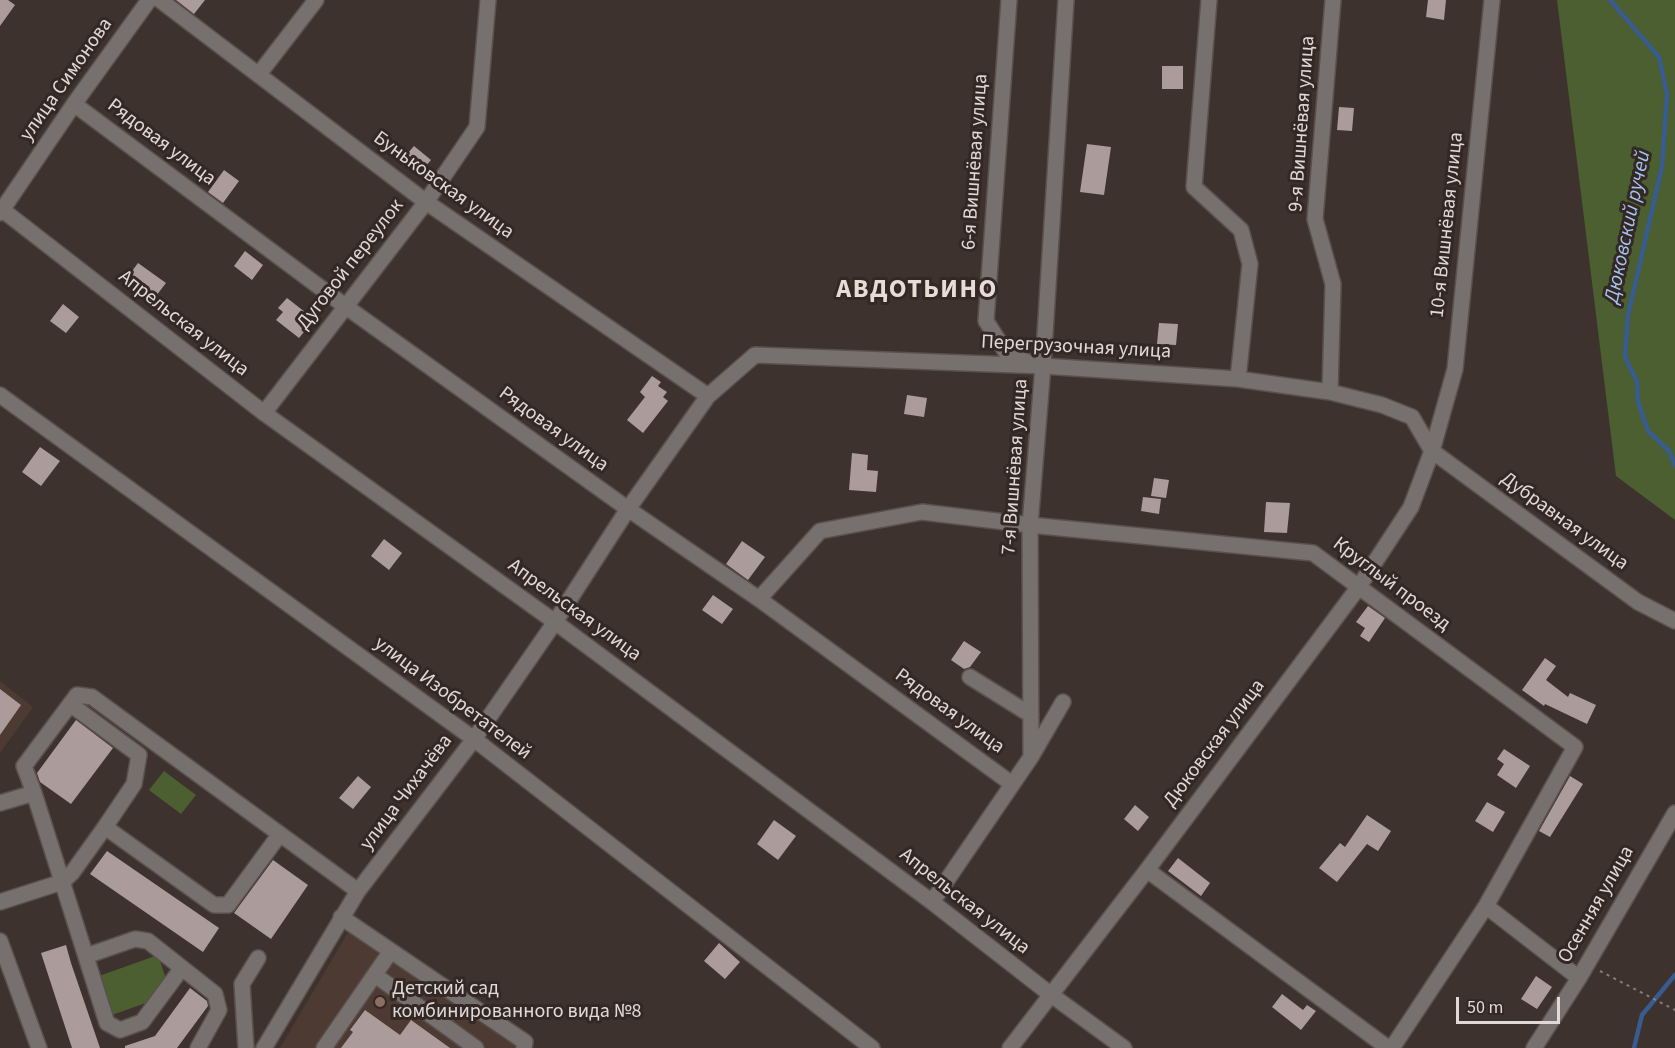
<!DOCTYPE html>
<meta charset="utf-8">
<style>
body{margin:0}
#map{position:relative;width:1675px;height:1048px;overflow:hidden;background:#3e322e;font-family:"Source Sans 3",sans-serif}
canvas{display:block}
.scale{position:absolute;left:1456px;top:997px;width:104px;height:27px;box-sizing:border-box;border:3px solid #e1d9d7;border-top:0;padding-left:8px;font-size:18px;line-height:21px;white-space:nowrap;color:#e1d9d7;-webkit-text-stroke:4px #332824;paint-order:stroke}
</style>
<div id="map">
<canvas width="1675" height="1048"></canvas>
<div class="scale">50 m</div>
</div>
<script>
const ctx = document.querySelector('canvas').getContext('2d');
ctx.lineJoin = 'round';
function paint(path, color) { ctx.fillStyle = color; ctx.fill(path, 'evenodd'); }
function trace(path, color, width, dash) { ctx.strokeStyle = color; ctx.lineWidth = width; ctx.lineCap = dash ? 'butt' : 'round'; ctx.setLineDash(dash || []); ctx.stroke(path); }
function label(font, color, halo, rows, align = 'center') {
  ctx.font = font + ' "Source Sans 3",sans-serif'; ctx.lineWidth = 6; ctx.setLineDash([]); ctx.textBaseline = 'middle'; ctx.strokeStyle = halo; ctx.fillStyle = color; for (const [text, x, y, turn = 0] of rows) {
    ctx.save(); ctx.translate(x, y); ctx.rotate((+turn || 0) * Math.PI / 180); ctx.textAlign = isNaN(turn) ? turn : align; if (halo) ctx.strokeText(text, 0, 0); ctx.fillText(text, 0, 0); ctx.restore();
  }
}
const built = new Path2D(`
 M0,681L33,707L0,753Z
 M350,929L520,1048H280Z`);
const green = new Path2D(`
 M1557,0H1675V520L1616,476Z
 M164,771L196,795L181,814L149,790Z
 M158,955L167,982L157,999L112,1015L99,976Z`);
const stream = new Path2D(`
 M1610,0L1659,57L1667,94L1662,167L1628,315L1625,357L1637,382L1638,402L1648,431L1669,451L1675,466
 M1634,1048L1642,1015L1675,975`);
const building = new Path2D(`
 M0,0H8L15,5L0,26Z
 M176,0H205L194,14Z
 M1428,0H1446L1444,20L1426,17Z
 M1162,66H1183V89H1162Z
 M1339,107L1354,108L1352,131L1337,130Z
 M1087,144L1111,147L1104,195L1080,192Z
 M414,146L431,160L418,175L401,161Z
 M224,170L239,181L223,203L208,192Z
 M245,251L263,265L252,280L234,266Z
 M138,263L166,283L156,296L129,275Z
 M287,298L305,312L299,319L308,327L299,338L276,320L283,312L278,308Z
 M63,304L79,317L66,333L50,321Z
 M1159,323L1178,324L1176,345L1157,344Z
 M652,376L661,382L658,386L667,392L663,397L668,401L643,433L627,420L645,397L640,392Z
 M907,395L927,398L924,417L904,414Z
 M40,447L60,461L41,486L22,472Z
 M852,453L868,455L867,470L878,471L876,492L849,490Z
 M1154,478L1169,480L1166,498L1151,496Z
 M1143,497L1161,499L1159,514L1141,511Z
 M1266,502L1290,503L1287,533L1264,532Z
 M384,539L402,553L389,570L371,556Z
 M742,541L765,557L748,580L726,564Z
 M713,595L733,609L722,624L702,610Z
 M1368,606L1385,618L1369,642L1360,636L1365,628L1356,622Z
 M964,641L981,652L970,667L964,669L951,660Z
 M1545,658L1556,666L1546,680L1568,697L1570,693L1596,705L1587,724L1545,704L1544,706L1522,690Z
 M0,689L21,705L0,735Z
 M76,720L113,748L71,804L40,782L37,773Z
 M1504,749L1530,766L1516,788L1497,775L1504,764L1497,759Z
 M358,776L371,787L353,809L339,798Z
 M1570,776L1583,784L1550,837L1539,831Z
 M1487,802L1505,812L1493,832L1475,821Z
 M1135,805L1149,817L1138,831L1124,819Z
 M1367,815L1391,831L1378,851L1367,844L1337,882L1319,868L1340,843L1345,847Z
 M774,820L796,836L778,860L757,844Z
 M107,851L219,928L203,952L90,874Z
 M1178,858L1210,883L1201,896L1168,871Z
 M273,860L308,885L271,939L234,913Z
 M719,943L740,962L725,979L704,961Z
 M66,945L71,963L100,1048H72L41,953Z
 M1536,976L1552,987L1537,1009L1521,999Z
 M190,988L207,1001L208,1006L177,1048H125V1046L155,1036Z
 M1282,994L1303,1010L1307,1005L1316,1011L1301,1030L1272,1007Z
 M365,1010L400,1035L411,1020L450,1048H341L353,1032L350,1030Z`);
const path = new Path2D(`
 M1600,971L1675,1010`);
const minor = new Path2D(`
 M160,0L426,202L708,396
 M1009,0L986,321L1009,357L1026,361
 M1209,0L1194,187L1241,230L1250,264L1238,379
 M259,74L316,0
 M74,104L345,306L628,509L759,599L1012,784
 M0,208L264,413L555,622L932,902L1050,994L1124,1048
 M0,213L74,104L149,0
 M1330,392L1333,284L1315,219L1333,0
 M0,395L474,739L872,1048
 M264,413L426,202L477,127L488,0
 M759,599L820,531L922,512L1030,525L1313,553L1575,747L1486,906L1392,1048
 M970,677L1031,715
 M70,704L139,755L134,784L105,827
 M1031,757L1030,525L1043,366L1066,0
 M34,793L24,766L77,695L92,697L358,891
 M0,803L34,793L107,1023L120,1030L142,1022L182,968
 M1147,870L1388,1048
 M0,902L62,882L72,873L105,827L214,905H228L280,834
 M932,902L1031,757L1063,702
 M1486,906L1579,978
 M341,917L525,1042L524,1048
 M0,941L39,1048
 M86,956L135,939L148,941L215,994L219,1010L198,1048
 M375,975L476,1048
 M246,1048L242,984L258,958
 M264,1048L358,891L474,739L555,622L628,509L708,396L755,355L1043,366L1238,379L1330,392L1382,405L1412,417L1432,451L1638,602L1675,621
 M324,1048L391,951
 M1010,1048L1147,870L1358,588L1411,507L1432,451L1455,369L1492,0
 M1534,1048L1579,978L1675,813`);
const markers = [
 [380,1002,6,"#8d6e63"]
];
const streetNames = [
 ["улица Симонова",67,80,-55],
 ["9-я Вишнёвая улица",1303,124,-86],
 ["Рядовая улица",161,143,37],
 ["6-я Вишнёвая улица",976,162,-86],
 ["Буньковская улица",443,186,36],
 ["10-я Вишнёвая улица",1448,225,-84],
 ["Дуговой переулок",351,265,-52],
 ["Апрельская улица",183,324,38],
 ["Перегрузочная улица",1076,348,3],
 ["Рядовая улица",553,430,36],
 ["7-я Вишнёвая улица",1016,467,-86],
 ["Дубравная улица",1564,522,36],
 ["Круглый проезд",1391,585,37],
 ["Апрельская улица",574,611,36],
 ["улица Изобретателей",452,699,37],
 ["Рядовая улица",949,712,36],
 ["Дюковская улица",1215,744,-53],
 ["улица Чихачёва",407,793,-53],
 ["Апрельская улица",964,902,38],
 ["Осенняя улица",1597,905,-60]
];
const poiNames = [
 ["Детский сад",392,990],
 ["комбинированного вида №8",392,1013]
];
const waterNames = [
 ["Дюковский ручей",1629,227,-78]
];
const districtNames = [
 ["АВДОТЬИНО",917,291]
];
paint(built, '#4c3a33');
paint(green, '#4b5f30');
trace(stream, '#385b90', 4.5);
paint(building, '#ab9c9b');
trace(minor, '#5b504c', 18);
trace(path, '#877c79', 2, [3, 4.5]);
trace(minor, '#76706e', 15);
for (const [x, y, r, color] of markers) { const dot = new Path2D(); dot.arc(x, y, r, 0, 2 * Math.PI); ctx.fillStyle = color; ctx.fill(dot); trace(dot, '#332824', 2); }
label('20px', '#e1d9d7', '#332824', streetNames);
label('20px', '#e1d9d7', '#332824', poiNames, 'left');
label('italic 21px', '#a5c4f3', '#332824', waterNames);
ctx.letterSpacing = '1.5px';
label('bold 26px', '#eadbd5', '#332824', districtNames);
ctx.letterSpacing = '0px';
</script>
